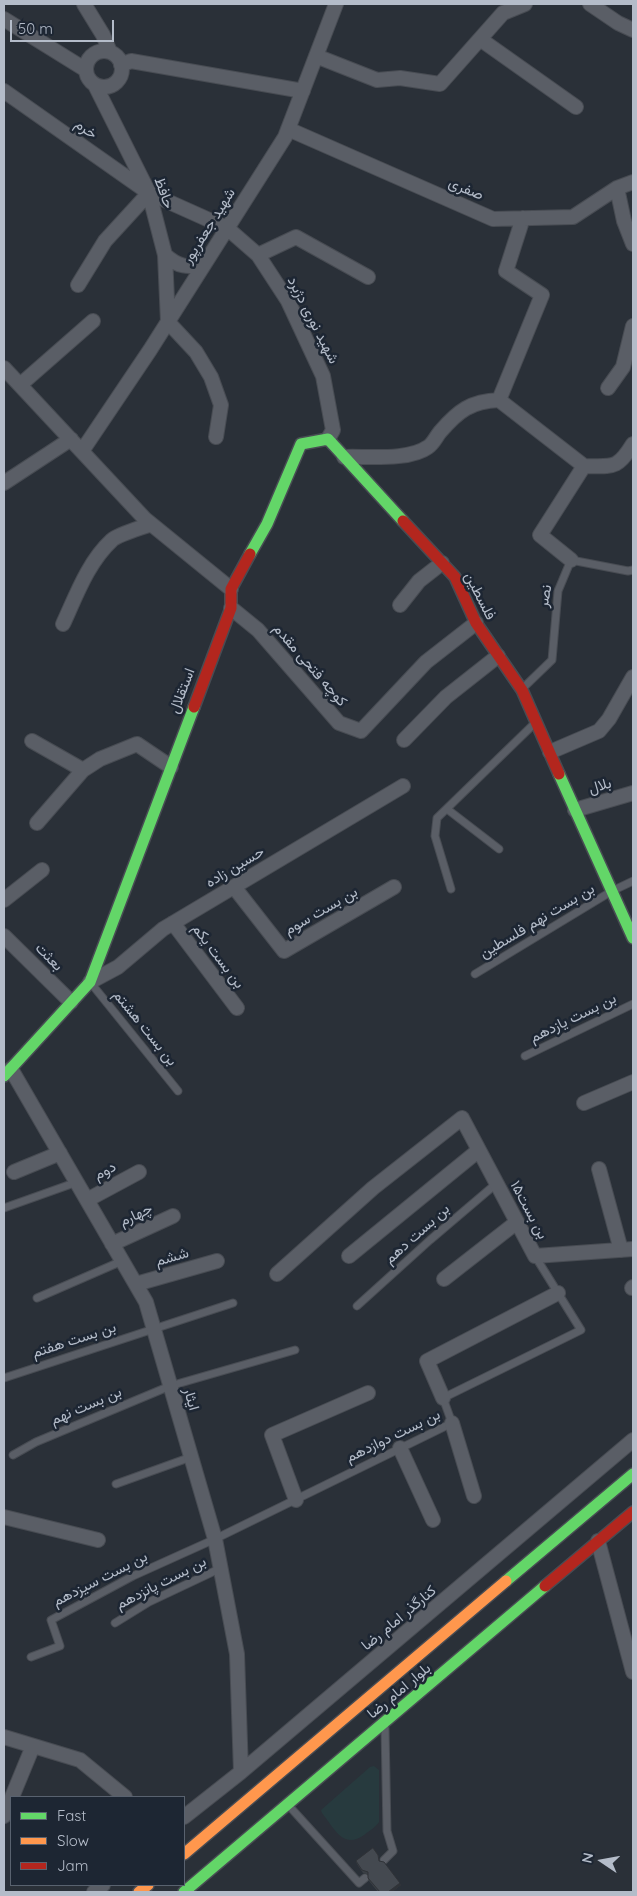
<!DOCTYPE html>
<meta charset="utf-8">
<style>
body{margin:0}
#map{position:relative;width:637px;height:1896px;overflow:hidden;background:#2a3038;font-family:Quicksand,sans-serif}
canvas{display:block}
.frame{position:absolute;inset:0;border:5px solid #b4bcc9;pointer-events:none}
.legend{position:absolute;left:10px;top:1796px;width:175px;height:90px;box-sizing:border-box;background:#1d2633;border:1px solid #59626f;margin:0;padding:6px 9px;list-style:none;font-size:15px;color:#b4bcc9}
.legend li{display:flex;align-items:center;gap:10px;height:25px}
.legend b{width:25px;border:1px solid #59626f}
.north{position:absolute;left:577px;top:1836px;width:50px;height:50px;-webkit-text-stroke:4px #1d2633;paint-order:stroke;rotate:282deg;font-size:14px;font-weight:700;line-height:20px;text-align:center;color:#b4bcc9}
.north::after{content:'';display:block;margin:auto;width:18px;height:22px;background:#b4bcc9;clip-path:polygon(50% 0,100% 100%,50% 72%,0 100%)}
.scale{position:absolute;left:10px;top:20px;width:104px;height:22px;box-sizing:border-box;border:2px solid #b4bcc9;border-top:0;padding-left:6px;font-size:15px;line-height:18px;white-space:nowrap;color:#b4bcc9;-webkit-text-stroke:4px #1d2633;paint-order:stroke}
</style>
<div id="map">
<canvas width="637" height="1896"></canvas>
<div class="frame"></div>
<ul class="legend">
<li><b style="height:6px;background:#63d668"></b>Fast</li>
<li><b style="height:6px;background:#ff974d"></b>Slow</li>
<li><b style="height:6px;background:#b3261e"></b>Jam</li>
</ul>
<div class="north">N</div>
<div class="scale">50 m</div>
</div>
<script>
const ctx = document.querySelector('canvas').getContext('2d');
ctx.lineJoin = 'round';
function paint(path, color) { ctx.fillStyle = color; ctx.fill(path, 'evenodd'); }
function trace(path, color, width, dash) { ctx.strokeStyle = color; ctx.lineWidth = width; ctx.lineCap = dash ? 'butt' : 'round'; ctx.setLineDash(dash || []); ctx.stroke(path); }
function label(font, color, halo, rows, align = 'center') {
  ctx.font = font + ' Quicksand,Vazirmatn,sans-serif'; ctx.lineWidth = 5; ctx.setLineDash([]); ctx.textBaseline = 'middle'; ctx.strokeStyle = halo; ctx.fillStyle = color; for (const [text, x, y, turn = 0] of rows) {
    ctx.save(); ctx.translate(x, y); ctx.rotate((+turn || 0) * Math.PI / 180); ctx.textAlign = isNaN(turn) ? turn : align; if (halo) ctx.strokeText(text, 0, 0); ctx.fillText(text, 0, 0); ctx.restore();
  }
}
const green = new Path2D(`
 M374,1766L379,1770V1822C376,1827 369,1831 364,1835C343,1850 334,1828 322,1813L321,1810L370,1767Z`);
const lane = new Path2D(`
 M523,688L552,660L558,591L571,560L628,571L633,570
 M447,809L499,849
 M451,889L435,836L437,818L535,723
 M475,974L612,891L633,881
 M90,982L178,1091
 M525,1056L633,1004
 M4,1208L77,1182
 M37,1298L122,1261
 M357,1306L430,1240L497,1183
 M4,1378L233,1303
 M13,1455L36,1442L170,1386L295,1350
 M116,1484L191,1457
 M115,1623L149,1602L221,1568
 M31,1657L60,1646L51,1620L133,1576L215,1539L452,1423L443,1398L581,1330L535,1256
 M290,1807L359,1883L365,1878
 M384,1860L393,1851L387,1831L385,1728`);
const street = new Path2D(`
 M84,4L103,35L110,52
 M590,4L618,23L633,30
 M4,19L86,70
 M480,39L576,107
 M86 69a18 18 0 1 1 36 0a18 18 0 1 1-36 0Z
 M316,56L377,80L400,78L440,84L503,13L525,4
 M121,65L131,61L303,91
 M95,85L149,193L165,255L168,322
 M4,91L149,193L227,228L258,255L288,301L323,376L333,430L328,439
 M288,129L493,219L573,217L617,188L633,182
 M617,188L624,221L633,244
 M165,255C178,267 188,268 204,264
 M258,255L296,237L368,277
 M78,285L105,241L149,193
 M168,322L196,352L211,377L221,405L216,437
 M4,368L145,519L231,589
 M20,385L93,321
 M608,388L623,367L633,326
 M499,400L542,295L506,271L523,218
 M82,451L150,350L285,137L336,4
 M344,457C367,456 409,461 428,447C433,444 436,437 440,432C458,411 471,401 499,400L584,466C613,466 617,470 633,444
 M4,483L71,439
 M571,560L540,535L584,466
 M400,605L419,581L442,563
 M231,608L258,630L339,723L361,731L426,662L476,623
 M63,624C76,596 88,562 112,540C119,534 141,528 151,524
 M404,740L446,697L498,656
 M32,741L83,770L100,759L137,744L171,767
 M550,752L599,731L609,719L633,677
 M575,810L633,793
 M37,823L83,770
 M234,887L284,951L394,887
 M4,900L42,870
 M173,923L237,1008
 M4,936L71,1002
 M90,982L118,967L163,929L403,786
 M11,1069L146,1302L215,1539L237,1654L241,1772
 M584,1103L633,1082
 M599,1169L621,1250
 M14,1172L60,1153
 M87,1200L139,1172
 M112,1244L173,1216
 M349,1256L479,1150
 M277,1274L373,1188L462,1118L535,1256L633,1249
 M444,1279L517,1222
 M136,1284L217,1261
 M632,1288L633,1287
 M443,1398L427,1361L558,1293
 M452,1423L474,1496
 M400,1448L433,1520
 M296,1500L272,1435L368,1393
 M4,1517L98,1540
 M598,1541L633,1672
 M4,1737L80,1760L125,1797
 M12,1797L33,1746
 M4,1816L11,1799
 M184,1817L241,1772L633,1440
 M94,1892L103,1885`);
const fast = new Path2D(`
 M250,554L267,524L301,444L328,439L403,521
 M559,774L633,938
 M4,1076L90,982L194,707
 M506,1581L633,1474
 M184,1892L545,1586`);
const slow = new Path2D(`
 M184,1854L506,1581
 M139,1892L148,1885`);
const jam = new Path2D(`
 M403,521L455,577L476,623L522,690L559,774
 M194,707L231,608V589L250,554
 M545,1586L633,1512`);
const wall = new Path2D(`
 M378,1855L380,1861L401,1885L392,1892H378L369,1881L368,1875L363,1873L357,1864L356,1861Z`);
const shadedWall = new Path2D(`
 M400,1883L401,1885L392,1892H388Z`);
const building = new Path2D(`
 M373,1848L378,1855L379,1861L384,1862L400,1883L388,1892H380L368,1878V1872L362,1870L356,1861Z`);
const streetNames = [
 ["خرم",86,129,35],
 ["صفری",466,189,23],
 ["حافظ",164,193,70],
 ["شهید جعفرپور",209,226,-58],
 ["شهید نوری دژبرد",313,320,63],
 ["فلسطین",480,596,63],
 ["نصر",545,596,-80],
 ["کوچه فتحی مقدم",310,665,49],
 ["استقلال",182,691,-69],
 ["بلال",600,786,-16],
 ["حسین زاده",235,867,-31],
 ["بن بست سوم",321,911,-30],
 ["بن بست نهم فلسطین",537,921,-31],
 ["بن بست یکم",218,956,53],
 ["بعثت",49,957,45],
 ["بن بست یازدهم",573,1018,-26],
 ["بن بست هشتم",145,1028,51],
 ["دوم",105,1171,-28],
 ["بن بست۱۵",529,1210,62],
 ["چهارم",136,1215,-25],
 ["بن بست دهم",417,1234,-42],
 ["ششم",172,1257,-16],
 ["بن بست هفتم",74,1340,-18],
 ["ایثار",191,1399,74],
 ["بن بست نهم",86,1406,-23],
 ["بن بست دوازدهم",393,1436,-26],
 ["بن بست سیزدهم",100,1579,-27],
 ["بن بست پانزدهم",161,1583,-27],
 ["کنارگذر امام رضا",399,1618,-40],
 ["بلوار امام رضا",399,1691,-40]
];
paint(green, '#273a3e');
trace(lane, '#484c53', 9);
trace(street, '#484c53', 16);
trace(fast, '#484c53', 14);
trace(slow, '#484c53', 14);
trace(jam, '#484c53', 14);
trace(lane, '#5a5e66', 7);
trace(street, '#5a5e66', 14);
trace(fast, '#63d668', 11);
trace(slow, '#ff974d', 11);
trace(jam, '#b3261e', 11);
paint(wall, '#3a3f45');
paint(shadedWall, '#303338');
paint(building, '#444950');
trace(building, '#303338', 1);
label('15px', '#b4bcc9', '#1d2633', streetNames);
</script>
